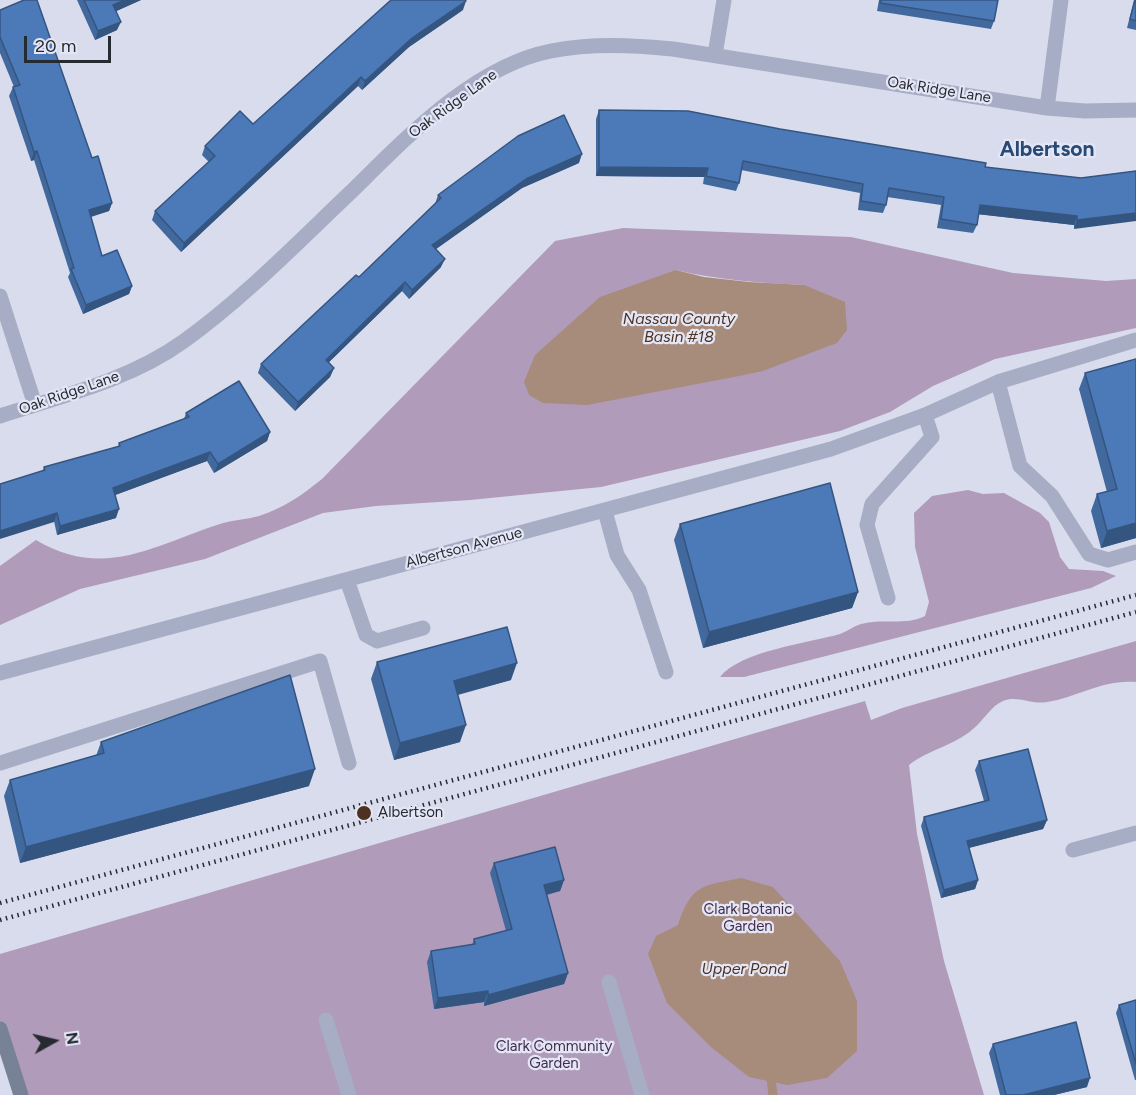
<!DOCTYPE html>
<style>
body{margin:0}
#map{position:relative;width:1136px;height:1095px;overflow:hidden;background:#d9dced;font-family:Figtree,sans-serif}
canvas{display:block}
.north{position:absolute;left:24px;top:1011px;width:60px;height:60px;-webkit-text-stroke:4px #e4e6f6;paint-order:stroke;rotate:82deg;font-size:16px;font-weight:700;line-height:24px;text-align:center;color:#262a31}
.north::after{content:'';display:block;margin:auto;width:21px;height:27px;background:#262a31;clip-path:polygon(50% 0,100% 100%,50% 72%,0 100%)}
.scale{position:absolute;left:24px;top:36px;width:87px;height:27px;box-sizing:border-box;border:3px solid #262a31;border-top:0;padding-left:8px;font-size:18px;line-height:21px;white-space:nowrap;color:#262a31;-webkit-text-stroke:4px #e4e6f6;paint-order:stroke}
</style>
<div id="map">
<canvas width="1136" height="1095"></canvas>
<div class="north">N</div>
<div class="scale">20 m</div>
</div>
<script>
const ctx = document.querySelector('canvas').getContext('2d');
ctx.lineJoin = 'round';
function paint(path, color) { ctx.fillStyle = color; ctx.fill(path, 'evenodd'); }
function trace(path, color, width, dash) { ctx.strokeStyle = color; ctx.lineWidth = width; ctx.lineCap = dash ? 'butt' : 'round'; ctx.setLineDash(dash || []); ctx.stroke(path); }
function label(font, color, halo, rows, align = 'center') {
  ctx.font = font + ' Figtree,sans-serif'; ctx.lineWidth = 4.5; ctx.setLineDash([]); ctx.textBaseline = 'middle'; ctx.strokeStyle = halo; ctx.fillStyle = color; for (const [text, x, y, turn = 0] of rows) {
    ctx.save(); ctx.translate(x, y); ctx.rotate((+turn || 0) * Math.PI / 180); ctx.textAlign = isNaN(turn) ? turn : align; if (halo) ctx.strokeText(text, 0, 0); ctx.fillText(text, 0, 0); ctx.restore();
  }
}
const green = new Path2D(`
 M623,228L851,237L1013,273L1106,281L1136,279V328L995,359L933,386L890,412L840,431L601,487L470,500L376,506L323,513L205,559L80,589L0,625V566L36,540C105,581 156,544 223,523C235,520 248,519 259,516C284,508 302,495 322,479L555,241ZM676,270C718,280 760,283 804,285L760,372L699,382Z
 M968,490L983,494L1004,493L1040,513L1049,522L1060,557L1069,569L1103,571L1116,576L1091,588L744,677H720C740,651 809,643 840,634C848,631 854,626 861,624C882,618 905,626 925,616L929,602L915,547L914,513L932,496Z
 M1136,641V682C1103,679 1078,697 1047,702C1031,705 1017,695 1003,701C991,706 983,721 973,729C955,745 928,750 909,765L917,834L944,961L984,1095H22L0,1027V954L865,701L871,720L902,708Z`);
const water = new Path2D(`
 M676,270L704,277L749,282L804,285L845,302L847,330L837,343L760,372L587,405L543,403L529,395L524,382L535,355L600,297Z
 M741,878L773,887L840,961L857,1001V1051L827,1078L787,1085L749,1077L711,1047L667,1003L648,954L656,936L678,925C692,884 702,886 741,878Z`);
const stream = new Path2D(`
 M770,1071L773,1095`);
const service = new Path2D(`
 M998,382L1020,466L1052,496L1089,554L1108,560L1136,552
 M605,511L617,555L639,590L666,672
 M347,580L366,635L377,641L423,628
 M888,598L867,525L872,504L932,437L925,415L998,382L1136,340
 M0,763L320,661L349,763
 M1073,850L1136,833
 M609,982L642,1095
 M326,1020L349,1095`);
const minor = new Path2D(`
 M715,55L724,0
 M1047,108L1061,0
 M0,296L35,405
 M0,416C62,396 130,380 184,341C245,297 298,242 353,190C406,138 474,66 551,51C591,43 632,45 673,49L1047,108L1085,111L1136,110
 M0,673L831,449L925,415`);
const secondary = new Path2D(`
 M0,1029L21,1095`);
const rail = new Path2D(`
 M0,903L1136,595
 M0,920L1136,612`);
const wall = new Path2D(`
 M77,0H141L116,11L117,30L95,40Z
 M879,0H998L994,21L991,29L877,11Z
 M1134,0H1136V30L1127,28Z
 M0,10L92,158L112,203L109,211L91,217L102,256L132,286L129,294L83,314L68,277L70,273L34,160L31,161L9,96L13,87H14L0,53Z
 M463,10L409,47L362,90L358,86L181,252L152,220L155,211L209,162L202,155L205,146L253,124Z
 M599,110L780,129L985,167L1081,178L1136,171L1074,229V225L978,214L977,225L973,233L937,228L941,205L887,197L886,205L883,213L858,210L860,193L741,170L739,183L736,191L703,184L704,177L596,176V119Z
 M579,163L522,188L436,249L441,267L409,299L402,291L329,362L334,368L330,377L295,411L258,373L261,364L359,277L435,204L438,195Z
 M1085,373L1136,538L1101,548L1091,511L1097,494L1107,492L1079,389Z
 M186,413L270,432L267,441L214,473L207,461L115,495L116,518L57,535L43,470L44,467L118,447L119,443L184,419Z
 M680,524L858,592L852,608L703,648L674,540Z
 M377,662L511,680L458,695L460,742L394,760L371,679Z
 M101,742L309,786L20,863L4,796L10,780L96,756Z
 M979,761L1047,820L1043,829L969,848L978,880L975,889L941,898L921,826L924,817L984,801L975,770Z
 M494,863L564,880L560,891L547,895L568,973L564,984L484,1006V1002L434,1009L427,962L431,951L472,945L474,939L506,931L490,873Z
 M1136,1000V1080H1135L1116,1013L1119,1005Z
 M993,1044L1087,1087L1054,1095H1000L989,1053Z`);
const shadedWall = new Path2D(`
 M125,0H141L110,14L113,5Z
 M466,1L463,10L409,47L362,90L365,81L412,38Z
 M121,22L117,30L95,40L98,31Z
 M361,77L358,86L181,252L184,243Z
 M37,151L34,160L31,161L34,152Z
 M582,154L579,163L522,188L429,254L432,245L526,179Z
 M599,167L708,168L704,177L596,176Z
 M112,203L109,211L86,218L89,210Z
 M980,205L1077,216L1074,225L976,214Z
 M1136,213V221L1074,229L1077,220Z
 M445,259L441,267L409,299L412,290Z
 M405,282L402,291L323,368L326,360Z
 M132,286L129,294L83,314L86,305Z
 M334,368L330,377L295,411L298,402Z
 M270,432L267,441L214,473L218,464Z
 M210,452L207,461L110,497L113,488Z
 M119,509L116,518L57,535L60,526Z
 M57,513L54,522L0,539V531Z
 M1136,523V538L1101,548L1107,531Z
 M858,592L852,608L703,648L709,632Z
 M517,663L511,680L448,697L454,681Z
 M466,725L460,742L394,760L400,743Z
 M315,769L309,786L20,863L26,847Z
 M1047,820L1043,829L964,849L967,841Z
 M564,880L560,891L540,896L544,885Z
 M978,880L975,889L941,898L944,890Z
 M568,973L564,984L484,1006L488,995Z
 M488,991L484,1002L434,1009L438,998Z
 M1090,1078L1087,1087L1054,1095H1023Z`);
const building = new Path2D(`
 M24,0H37L92,158L98,156L112,203L89,210L102,256L117,250L132,286L86,305L71,269L74,268L37,151L34,152L13,87L20,85L0,37V10Z
 M84,0H125L113,5L121,22L98,31Z
 M391,0H465L466,1L412,38L365,81L361,77L184,243L155,211L215,156L205,146L240,111L253,124Z
 M881,0H998L994,21L880,3Z
 M1135,0H1136V21L1130,19Z
 M599,110L688,111L780,129L986,163L985,167L1081,178L1136,171V213L1077,220V216L980,205L977,225L941,219L944,197L889,188L886,205L861,201L863,184L743,161L739,183L706,176L708,168L599,167Z
 M564,115L582,154L526,179L432,245L445,259L412,290L405,282L326,360L334,368L298,402L261,364L356,275L359,277L441,198L438,195L518,136Z
 M1136,359V523L1107,531L1097,494L1117,489L1085,373Z
 M239,381L270,432L218,464L210,452L113,488L119,509L60,526L57,513L0,531V484L45,470L44,467L120,446L119,443L189,417L186,413Z
 M830,483L858,592L709,632L680,524Z
 M507,627L517,663L454,681L466,725L400,743L377,662Z
 M290,675L315,769L26,847L10,780L104,753L101,742Z
 M1028,749L1047,820L967,841L978,880L944,890L924,817L989,800L979,761Z
 M555,847L564,880L544,885L568,973L488,995V991L438,998L431,951L475,944L474,939L512,929L494,863Z
 M1136,1000V1064L1119,1005Z
 M1076,1022L1090,1078L1023,1095H1006L993,1044Z`);
const markers = [
 [364,813,8,"#4d3221"]
];
const streetNames = [
 ["Oak Ridge Lane",939,90,9],
 ["Oak Ridge Lane",453,104,-36],
 ["Oak Ridge Lane",69,393,-19],
 ["Albertson Avenue",464,548,-15]
];
const poiNames = [
 ["Albertson",378,813]
];
const parkNames = [
 ["Clark Botanic",748,910],
 ["Garden",748,927],
 ["Clark Community",554,1047],
 ["Garden",554,1064]
];
const waterNames = [
 ["Nassau County",679,319],
 ["Basin #18",679,337],
 ["Upper Pond",744,969]
];
const districtNames = [
 ["Albertson",1047,150]
];
paint(green, '#b09bba');
paint(water, '#a78b7b');
trace(stream, '#a78b7b', 9);
trace(service, '#a6adc4', 15);
trace(minor, '#a6adc4', 15);
trace(secondary, '#788297', 15);
trace(rail, '#262a31', 4.5, [1.5, 4.5]);
paint(wall, '#41699e');
paint(shadedWall, '#355581');
paint(building, '#4c7ab8');
trace(building, '#355581', 1.5);
for (const [x, y, r, color] of markers) { const dot = new Path2D(); dot.arc(x, y, r, 0, 2 * Math.PI); ctx.fillStyle = color; ctx.fill(dot); trace(dot, '#e4e6f6', 2); }
label('15px', '#262a31', '#e4e6f6', streetNames);
label('15px', '#262a31', '#e4e6f6', poiNames, 'left');
label('15px', '#432d4c', '#e4e6f6', parkNames);
label('italic 16px', '#4d3221', '#e4e6f6', waterNames);
label('bold 21px', '#284a77', '#e4e6f6', districtNames);
</script>
